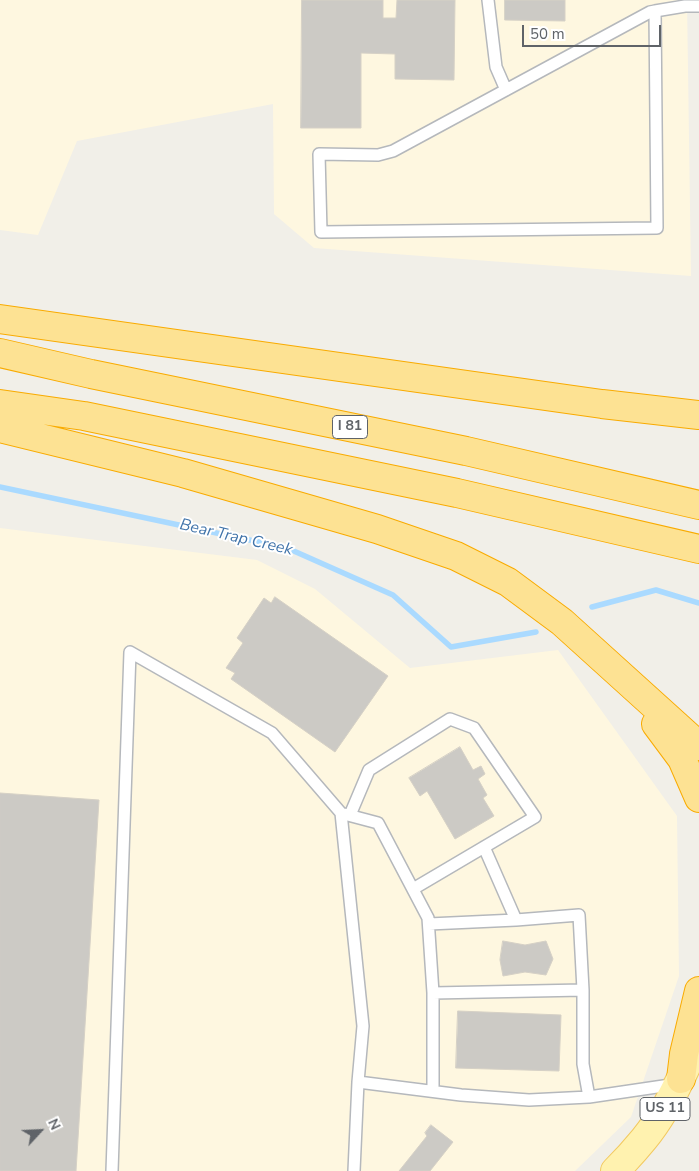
<!DOCTYPE html>
<style>
body{margin:0}
#map{position:relative;width:699px;height:1171px;overflow:hidden;background:#f1efe8;font-family:"Nunito Sans",sans-serif}
canvas{display:block}
.north{position:absolute;left:15px;top:1106px;width:50px;height:50px;-webkit-text-stroke:4px #fff;paint-order:stroke;rotate:65deg;font-size:14px;font-weight:700;line-height:20px;text-align:center;color:#5f6368}
.north::after{content:'';display:block;margin:auto;width:18px;height:22px;background:#5f6368;clip-path:polygon(50% 0,100% 100%,50% 72%,0 100%)}
.scale{position:absolute;left:522px;top:25px;width:139px;height:22px;box-sizing:border-box;border:2px solid #5f6368;border-top:0;padding-left:6px;font-size:15px;line-height:18px;white-space:nowrap;color:#5f6368;-webkit-text-stroke:4px #fff;paint-order:stroke}
</style>
<div id="map">
<canvas width="699" height="1171"></canvas>
<div class="north">N</div>
<div class="scale">50 m</div>
</div>
<script>
const ctx = document.querySelector('canvas').getContext('2d');
ctx.lineJoin = 'round';
function paint(path, color) { ctx.fillStyle = color; ctx.fill(path, 'evenodd'); }
function trace(path, color, width, dash) { ctx.strokeStyle = color; ctx.lineWidth = width; ctx.lineCap = dash ? 'butt' : 'round'; ctx.setLineDash(dash || []); ctx.stroke(path); }
function label(font, color, halo, rows, align = 'center') {
  ctx.font = font + ' "Nunito Sans",sans-serif'; ctx.lineWidth = 4; ctx.setLineDash([]); ctx.textBaseline = 'middle'; ctx.strokeStyle = halo; ctx.fillStyle = color; for (const [text, x, y, turn = 0] of rows) {
    ctx.save(); ctx.translate(x, y); ctx.rotate((+turn || 0) * Math.PI / 180); ctx.textAlign = isNaN(turn) ? turn : align; if (halo) ctx.strokeText(text, 0, 0); ctx.fillText(text, 0, 0); ctx.restore();
  }
}
const commercial = new Path2D(`
 M0,0H687L691,276L314,248L274,214L273,104L77,141L38,235L0,230Z
 M0,528L257,560L315,589L410,668L558,650L677,816L679,976L631,1117L575,1171H0Z`);
const stream = new Path2D(`
 M0,487L287,548L393,595L451,647L536,632
 M592,607L656,590L699,603`);
const building = new Path2D(`
 M302,0H383V18H396L397,0H455L454,80L395,79V54L361,53V128H301Z
 M505,0H565V21L505,20Z
 M275,597L388,676L335,752L231,679L235,673L226,668L243,643L237,638L264,598L271,603Z
 M460,747L473,770L481,766L485,774L478,779L487,795L483,798L494,816L455,839L427,791L420,796L409,778Z
 M0,793L99,800L76,1171H0Z
 M503,941L525,945L546,941L553,959L546,975L525,972L503,976L500,960Z
 M458,1011L561,1015L559,1071L456,1068Z
 M431,1125L453,1142L430,1171H399L427,1136L425,1133Z`);
const service = new Path2D(`
 M488,0L496,67L506,90
 M655,11L657,228L321,232L319,154L378,155L393,151L650,12L655,11L685,6H699
 M344,814L378,823L428,918L433,993V1091
 M350,815L369,770L450,719L474,728L535,817L413,889
 M484,847L516,920
 M429,924L516,920L579,915L583,990L433,993
 M583,990V1064L589,1097
 M358,1082L461,1095L529,1100L589,1097L677,1084
 M112,1171L130,652L272,733L341,813L363,1026L358,1082L354,1171`);
const primary = new Path2D(`
 M615,1171C625,1161 635,1150 644,1139C664,1115 678,1086 690,1058`);
const motorway = new Path2D(`
 M0,319L602,404L699,415
 M0,353L91,374L466,451L699,505
 M0,404L84,416L457,493L699,549
 M0,428L183,473L377,529L456,556L508,582L562,622L699,746
 M656,724L682,759L699,798
 M681,1079L684,1054L699,991`);
const shields = [
 [350,427,35],
 [665,1109,50]
];
const shieldNames = [
 ["I 81",350,427],
 ["US 11",665,1109]
];
const waterNames = [
 ["Bear Trap Creek",236,538,13]
];
paint(commercial, '#fef7e0');
trace(stream, '#aadaff', 5.5);
paint(building, '#cccac5');
trace(building, '#d6d1c6', 1);
trace(service, '#b5b8bc', 14);
trace(primary, '#f2c960', 30);
trace(motorway, '#f9ab00', 30);
trace(service, '#fff', 11);
trace(primary, '#fff2af', 28);
trace(motorway, '#fde293', 28);
for (const [x, y, w] of shields) { const box = new Path2D(); box.roundRect(x - w / 2, y - 11.5, w, 23, 4); ctx.fillStyle = '#fff'; ctx.fill(box); trace(box, '#5f6368', 1); }
label('bold 14px', '#5f6368', null, shieldNames);
label('italic 16px', '#4174aa', '#fff', waterNames);
</script>
